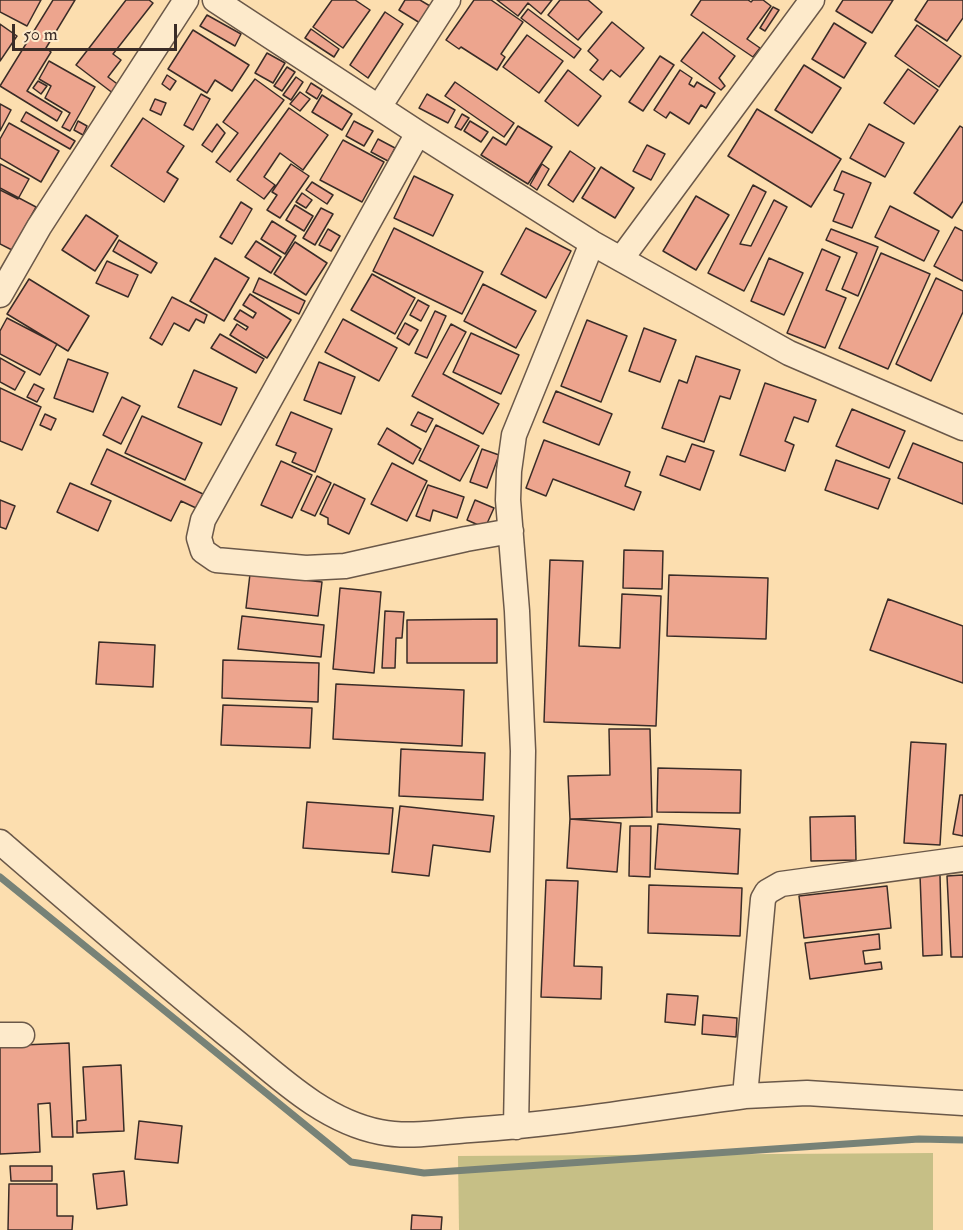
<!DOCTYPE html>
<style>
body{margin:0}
#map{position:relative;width:963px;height:1230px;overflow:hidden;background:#fcdeaf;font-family:"IM FELL Double Pica",serif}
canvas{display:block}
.scale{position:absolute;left:12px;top:24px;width:165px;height:27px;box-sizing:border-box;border:3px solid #3a2c27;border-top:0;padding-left:8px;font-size:18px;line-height:21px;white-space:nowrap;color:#3a2c27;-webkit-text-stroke:4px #fdeacb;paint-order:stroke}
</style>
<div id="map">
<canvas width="963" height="1230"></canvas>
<div class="scale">50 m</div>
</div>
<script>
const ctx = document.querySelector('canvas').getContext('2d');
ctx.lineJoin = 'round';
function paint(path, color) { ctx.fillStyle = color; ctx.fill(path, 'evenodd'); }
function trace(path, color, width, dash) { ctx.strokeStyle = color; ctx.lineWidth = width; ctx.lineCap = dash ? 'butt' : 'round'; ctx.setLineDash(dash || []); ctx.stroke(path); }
const green = new Path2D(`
 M933,1153V1230H459L458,1156Z`);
const stream = new Path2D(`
 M0,877L351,1162L424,1173L919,1139L963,1140`);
const building = new Path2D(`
 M0,0H41L27,26L0,12Z
 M53,0H75L46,48L51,52L27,91L62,112L57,121L0,86Z
 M126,0H149L153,3L113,54L121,60L108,77L120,86L114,94L76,65Z
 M332,0H355L370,10L343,48L313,27Z
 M405,0H420L430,6L420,23L399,10Z
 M474,0H491L523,22L501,54L505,57L497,70L461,47L459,49L446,40Z
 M497,0H552L541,14L528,3L518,16Z
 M560,0H588L602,12L578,40L548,15Z
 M701,0H748L751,2L753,0H763L771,6L747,39L760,48L753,57L691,15Z
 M843,0H893L872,33L836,11Z
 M928,0H963V18L947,41L915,20Z
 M773,7L779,10L765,31L760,28Z
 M528,9L581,49L574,58L521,18Z
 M385,12L403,24L368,78L350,65Z
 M207,15L241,34L235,46L200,26Z
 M612,22L644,48L620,77L611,70L603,80L590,70L598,60L588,51Z
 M834,23L866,43L844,78L812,59Z
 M0,24L17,36L0,61Z
 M917,25L961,56L939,87L895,56Z
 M311,29L339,49L334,57L305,38Z
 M193,30L249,65L232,91L215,80L207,93L168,69Z
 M703,32L735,56L719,78L725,86L721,90L681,61Z
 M527,35L563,61L539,93L503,67Z
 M267,53L285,63L273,83L255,73Z
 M660,56L674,65L643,111L629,102Z
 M49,61L95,87L70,131L62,127L70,113L45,98L51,86L39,79Z
 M804,65L841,88L812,133L775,110Z
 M287,67L295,72L282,91L274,86Z
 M908,69L938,90L914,124L884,103Z
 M568,70L601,96L578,126L545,101Z
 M680,70L692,78L689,84L694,87L697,82L715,93L706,108L701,105L689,124L670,112L666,118L654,110Z
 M167,75L176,81L170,90L162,84Z
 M296,77L303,82L291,100L283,95Z
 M255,79L284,100L230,172L216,162L238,133L223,122Z
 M38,81L47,86L41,94L33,88Z
 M455,82L514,123L504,137L445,96Z
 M311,83L322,90L317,99L306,92Z
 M300,92L310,99L300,111L290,104Z
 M201,94L210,99L193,130L184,125Z
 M427,94L455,110L448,123L419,108Z
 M322,95L352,114L342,130L312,112Z
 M155,99L166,103L161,115L150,110Z
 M0,104L11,110L0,131Z
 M289,108L328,135L303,170L280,153L264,177L275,185L264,199L237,180Z
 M757,109L841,159L811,207L728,156Z
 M26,112L75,141L70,149L21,121Z
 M462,114L469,118L461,130L455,127Z
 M143,118L184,146L167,172L178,179L164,202L111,166Z
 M78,121L87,126L83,135L74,130Z
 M354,121L373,131L364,146L346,136Z
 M470,121L488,132L481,142L464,131Z
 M9,123L59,151L41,182L0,158V139Z
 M217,124L225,133L212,152L202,145Z
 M869,124L904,143L885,177L850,158Z
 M518,126L552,147L528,184L481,155L493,137L506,145Z
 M960,126L963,128V201L952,218L914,193Z
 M378,139L395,148L388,161L371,152Z
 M343,140L384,162L362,202L320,180Z
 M647,145L665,154L651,180L633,171Z
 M570,151L595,168L573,202L548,185Z
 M0,164L29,179L18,199L0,190Z
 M291,164L309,176L280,218L267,210L277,195L272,192Z
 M542,164L549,169L537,190L530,185Z
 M601,167L634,188L615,218L582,198Z
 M842,171L871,183L852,228L833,221L844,194L834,190Z
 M414,176L453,195L433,236L394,218Z
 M312,182L333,195L327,204L306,190Z
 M753,185L766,192L740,244L751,246L774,200L787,207L744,291L708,273Z
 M0,188L36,207L12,250L0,244Z
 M302,193L312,200L306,208L296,202Z
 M696,196L729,215L696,270L663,251Z
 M241,202L252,209L232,244L220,237Z
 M295,205L313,216L304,231L286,220Z
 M890,206L939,231L924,261L875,237Z
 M321,208L333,214L315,245L303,238Z
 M86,215L118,236L95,271L62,250Z
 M272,221L296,236L285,254L261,239Z
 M955,227L963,231V281L934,266Z
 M394,228L483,272L462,314L373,271Z
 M526,228L571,251L546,298L501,274Z
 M328,229L340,236L331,251L319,245Z
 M831,229L878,247L858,296L842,289L857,253L826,240Z
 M119,240L157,263L151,273L113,251Z
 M256,241L281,257L271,273L245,257Z
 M295,242L327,263L306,295L274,274Z
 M822,249L840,257L826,290L846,298L825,348L787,333Z
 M881,253L930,274L888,369L839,348Z
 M215,258L249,278L224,321L190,301Z
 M769,258L803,273L784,315L751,301Z
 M107,261L138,275L128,297L96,283Z
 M372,274L415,298L395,334L351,310Z
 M259,278L305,301L299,314L253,292Z
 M936,278L963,291V312L931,381L896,364Z
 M29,279L89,316L68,351L7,314Z
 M483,284L536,311L516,348L464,321Z
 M250,294L291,320L267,358L230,335L237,324L246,330L248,327L234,319L240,310L253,318L256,313L243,305Z
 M172,297L207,315L204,323L196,319L189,331L174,323L162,345L150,338Z
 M418,300L429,306L421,321L410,315Z
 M435,311L446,316L427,358L415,353Z
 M7,318L57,344L40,375L0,354V331Z
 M343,319L397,348L379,381L325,352Z
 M587,320L627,336L601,402L561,386Z
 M405,323L418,330L409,345L397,338Z
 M451,324L466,332L443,374L499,404L483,434L412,396Z
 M644,328L676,340L660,382L629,371Z
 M471,333L519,355L501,394L453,372Z
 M220,334L264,359L256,373L211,348Z
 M696,356L740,370L730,399L720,396L704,442L662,428L679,380L687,383Z
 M0,358L25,372L15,390L0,382Z
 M68,359L108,373L93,412L54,398Z
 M319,362L355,377L341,414L304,400Z
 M194,370L237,388L221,425L178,407Z
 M765,383L816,400L808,422L794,417L785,441L794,445L785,471L740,455Z
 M34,384L44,389L37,402L27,397Z
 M0,388L41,407L22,450L0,441Z
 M556,391L612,414L599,445L543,422Z
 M122,397L140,406L121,444L103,435Z
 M852,409L905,431L889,468L836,446Z
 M291,412L332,429L315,472L292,462L296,453L276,445Z
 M418,412L433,419L426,432L411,425Z
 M45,414L56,419L51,430L40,425Z
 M142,416L202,443L185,480L125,453Z
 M436,425L479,446L460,481L419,460Z
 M387,428L421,449L413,464L378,444Z
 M544,440L630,472L625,486L641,492L634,510L553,479L546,496L526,488Z
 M913,443L963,463V504L898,478Z
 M692,444L714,451L700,490L660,475L667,456L685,462Z
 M107,449L203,494L196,508L181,501L171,521L91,484Z
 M482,449L499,455L487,488L470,482Z
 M836,460L890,479L878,509L825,490Z
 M281,461L312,475L292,518L261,505Z
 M392,463L427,481L407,521L371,504Z
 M317,476L331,483L315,516L301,510Z
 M70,483L111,501L98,531L57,512Z
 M334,484L365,499L349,534L328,524V518L320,514Z
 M428,485L464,497L457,518L433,510L430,521L416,516Z
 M0,500L15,506L6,529L0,527Z
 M475,500L494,508L485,528L467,520Z
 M624,550L663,551L662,589L623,588Z
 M550,560L583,561L579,646L620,648L622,594L661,596L656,726L544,722Z
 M250,574L322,582L318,616L246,608Z
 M669,575L768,578L766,639L667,636Z
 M340,588L381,592L374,673L333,669Z
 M888,599L963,626V683L870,650Z
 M385,611L404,612L402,638H396L395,668H382Z
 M242,616L324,625L321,657L238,649Z
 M497,619V663H407V620Z
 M99,642L155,645L153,687L96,684Z
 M223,660L319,663L318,702L222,698Z
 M336,684L464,690L462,746L333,739Z
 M223,705L312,708L310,748L221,745Z
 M609,729H650L652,817L570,819L568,776L610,775Z
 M911,742L946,744L940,845L904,843Z
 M401,749L485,753L483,800L399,796Z
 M658,768L741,770L740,813L657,812Z
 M960,795H963V836L953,834Z
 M307,802L393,808L389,854L303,848Z
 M400,806L494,816L490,852L433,845L429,876L392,872Z
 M855,816L856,860L811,861L810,817Z
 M570,819L621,823L617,872L567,868Z
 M658,824L740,829L738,874L655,869Z
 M630,826H651L650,877L629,876Z
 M920,875H940L942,955L923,956Z
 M963,875V957H951L947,876Z
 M546,880L578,881L574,966L602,967L601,999L541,997Z
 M649,885L742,888L740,936L648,933Z
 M887,886L891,928L804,938L799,896Z
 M879,934L880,949L863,951L865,964L881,962L882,969L810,979L805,943Z
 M667,994L698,996L695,1025L665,1022Z
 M703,1015L737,1018L736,1037L702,1034Z
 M69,1043L73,1137H52L50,1103L38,1104L40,1152L0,1154V1046Z
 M121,1065L124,1131L77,1133V1121L86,1120L83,1067Z
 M139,1121L182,1126L178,1163L135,1159Z
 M10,1166H52V1181H11Z
 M124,1171L127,1205L97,1209L93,1174Z
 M9,1184H57V1216H73L72,1230H8Z
 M412,1215L442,1217L441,1230H411Z`);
const minor = new Path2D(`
 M215,0L418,133L592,243L789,353L963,428
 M379,107L448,0
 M418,133L203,520L199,538L203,551L216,560L306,568L345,566L466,539L511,531
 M621,259L812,0
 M0,295L39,227L186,0
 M0,842C74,906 149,971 225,1033C272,1070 319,1120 380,1132C409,1138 441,1132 470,1130C562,1124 654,1108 745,1096
 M963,859L781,884L767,892L763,899L745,1096L807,1093L963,1103
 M0,1035H22
 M516,1127L523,751L517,611L508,500L509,471L514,435L592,243`);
paint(green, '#c6bf86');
trace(stream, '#778277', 7);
paint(building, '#eda58e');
trace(building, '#3a2c27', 1.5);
trace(minor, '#6a5849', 27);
trace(minor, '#fdeacb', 24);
</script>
